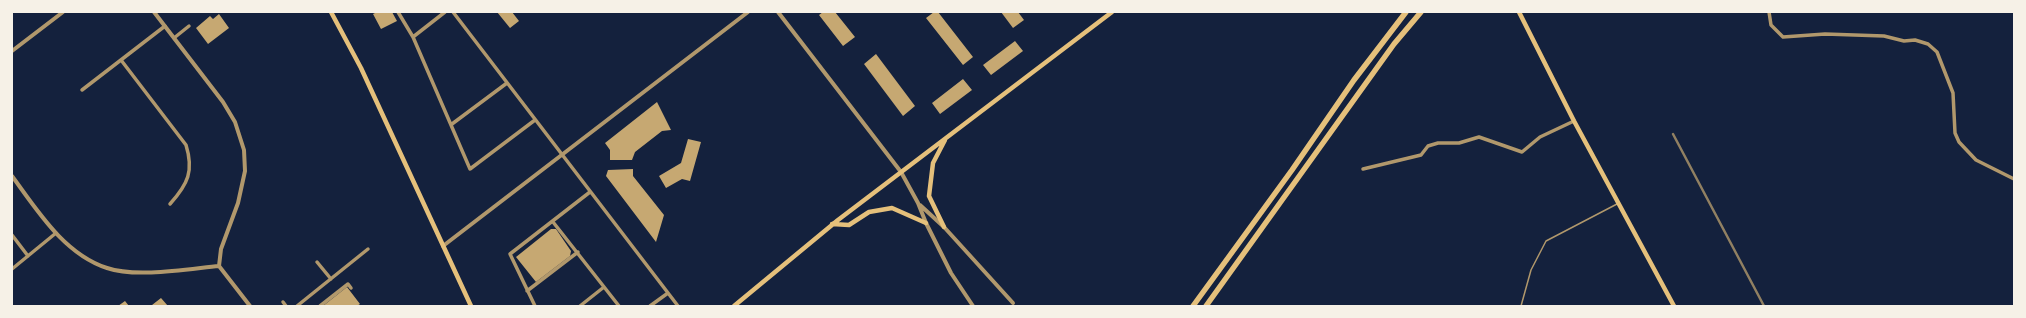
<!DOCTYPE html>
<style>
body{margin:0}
#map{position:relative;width:2026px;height:318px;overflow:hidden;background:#14213d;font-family:"IBM Plex Sans",sans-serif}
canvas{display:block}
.frame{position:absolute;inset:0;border:13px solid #f6f1e7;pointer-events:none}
</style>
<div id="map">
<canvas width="2026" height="318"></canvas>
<div class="frame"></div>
</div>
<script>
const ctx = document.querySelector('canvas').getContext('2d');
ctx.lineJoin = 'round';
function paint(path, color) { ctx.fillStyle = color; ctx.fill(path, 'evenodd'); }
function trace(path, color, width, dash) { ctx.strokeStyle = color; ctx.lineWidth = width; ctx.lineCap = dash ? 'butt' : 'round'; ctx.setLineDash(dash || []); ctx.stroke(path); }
const building = new Path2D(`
 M377,12H392L397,21L381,29L373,14Z
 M497,12H512L519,21L510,28Z
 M823,12H835L855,37L843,46L819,15Z
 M934,12H938L973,57L963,65L926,18Z
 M1001,12H1018L1024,20L1013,28Z
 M219,14L229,28L208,44L196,28L210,16L213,19Z
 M1015,41L1023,51L991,75L983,65Z
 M876,54L915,106L903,116L864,64Z
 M963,79L972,90L940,114L932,103Z
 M657,102L671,130L662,131L635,152L632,160H610V150L605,143Z
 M688,139L701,142L690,181L682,179L666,188L659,176L681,163Z
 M633,169V176L664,215L656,242L606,176L608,170Z
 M551,229H556L571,251L570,256L536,282L516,257Z
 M347,287L360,304L357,306H323Z
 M161,298L168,306H152V305Z
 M125,301L129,306H118Z`);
const service = new Path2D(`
 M1521,306L1531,270L1546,241L1617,204`);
const minor = new Path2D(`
 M398,12L413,37L470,169L535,120
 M453,12L678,306
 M1769,12L1771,25L1783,37L1825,34L1884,36L1904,41L1915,40L1928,44L1937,52L1953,93L1955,133L1959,142L1976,160L2014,179
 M413,37L445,12
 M174,38L189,26
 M121,60L186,145C194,171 188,184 170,204
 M82,90L165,26
 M452,124L507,83
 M1363,169L1421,155L1428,146L1438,143H1459L1479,137L1522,152L1540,137L1574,121
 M553,222L619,306
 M12,235L28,256
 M317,262L331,279
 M12,269L56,233
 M527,291L578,252
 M283,302L286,306
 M297,306L368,249
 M320,306L348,284L351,288
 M535,306L510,254L590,192
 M580,306L604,287
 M650,306L668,293`);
const tertiary = new Path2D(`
 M154,12L223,102L235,122L244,150L245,171L238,203L221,249L219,266
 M778,12L901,172L918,203L926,223L951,273L973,306
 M12,51L63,12
 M12,176C37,210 64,254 107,268C136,278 188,269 219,266L250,306
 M920,205L944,227L1013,303
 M443,246L748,12`);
const secondary = new Path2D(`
 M331,12L361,68L471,306
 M1519,12L1574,121L1674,306
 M832,224L849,225L869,212L892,208L926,223
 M944,227L929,196L933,163L945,140
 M734,306L838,220L1112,12`);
const trunk = new Path2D(`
 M1193,306L1292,170L1354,80L1406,12
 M1206,306L1394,44L1421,12`);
const rail = new Path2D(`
 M1673,134L1764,306`);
paint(building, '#c6a872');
trace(service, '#b1986c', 1.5);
trace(minor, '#b1986c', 3.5);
trace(tertiary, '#b1986c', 4);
trace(secondary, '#e5c07b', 4.5);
trace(trunk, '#e5c07b', 5.5);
trace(rail, '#918062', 2.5);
</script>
